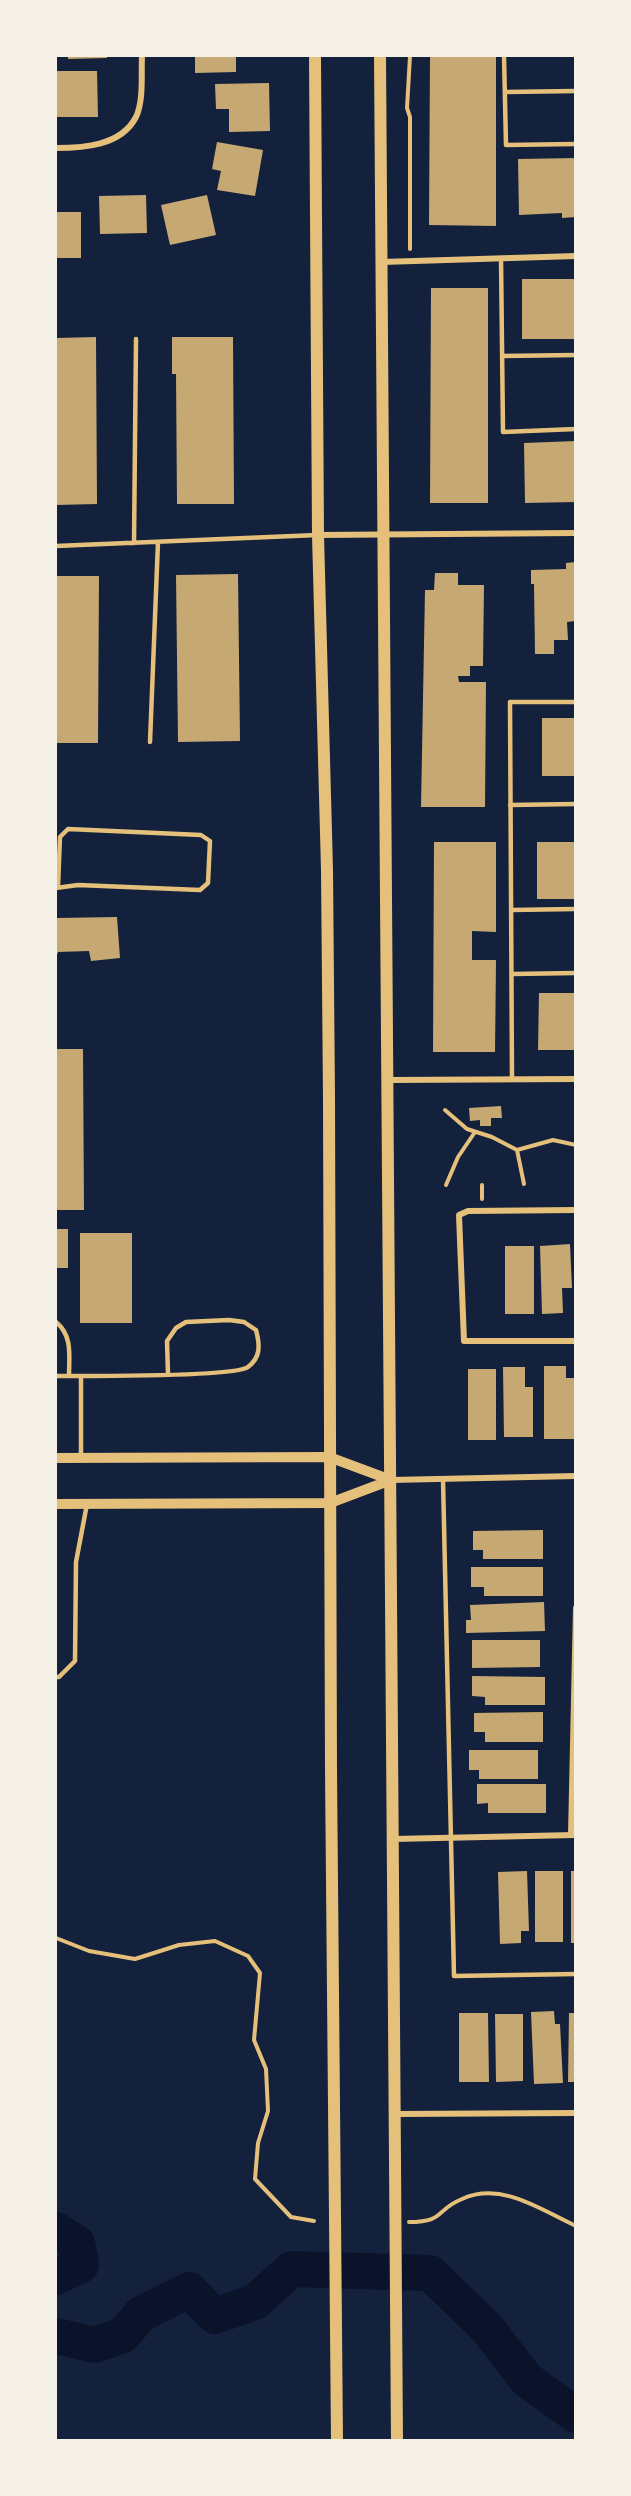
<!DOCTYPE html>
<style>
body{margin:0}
#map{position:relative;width:631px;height:2496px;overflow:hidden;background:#14213d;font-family:Roboto,sans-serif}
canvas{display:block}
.frame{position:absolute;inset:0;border:57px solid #f6f1e7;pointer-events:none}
</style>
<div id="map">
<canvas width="631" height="2496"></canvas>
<div class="frame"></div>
</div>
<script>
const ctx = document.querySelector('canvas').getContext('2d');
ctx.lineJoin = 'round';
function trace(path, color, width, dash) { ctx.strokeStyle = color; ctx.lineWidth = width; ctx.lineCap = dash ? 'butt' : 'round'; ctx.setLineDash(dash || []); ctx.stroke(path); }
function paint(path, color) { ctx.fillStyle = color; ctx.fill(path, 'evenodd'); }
const river = new Path2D(`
 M56,2230L77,2243L81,2265L56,2277
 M56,2336L95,2345L123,2335L141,2314L189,2290L215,2316L255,2302L292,2269L430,2273L487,2328L527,2380L576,2415`);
const building = new Path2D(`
 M68,56H107V58L68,59Z
 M195,56H236V72L195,73Z
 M430,56H496V226L429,225Z
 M56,71H97L98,117H56Z
 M269,83L270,131L229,132V109H216L215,84Z
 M217,142L263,150L255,196L217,190L221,171L212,169Z
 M576,158V217L562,218V213L519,215L518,159Z
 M146,195L147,233L100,234L99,196Z
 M207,195L216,235L170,245L161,205Z
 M56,212H81V258H57Z
 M522,279H576V339H522Z
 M431,288H488V503H430Z
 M96,337L97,504L56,505V338Z
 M172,337H233L234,504H177L176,374H172Z
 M576,441V502L525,503L524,443Z
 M576,562V621L567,622L568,640H554V654H535L534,584H531V570L566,569V563Z
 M435,573H458V585H484L483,666H470V676H458L459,682H486L485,807H421L425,590H434Z
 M238,574L240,741L178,742L176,575Z
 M56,576H99L98,743H56Z
 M542,718H576V776H542Z
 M434,842H496V932L472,931V960H496L495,1052H433Z
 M537,842H576V899H537Z
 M117,917L120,958L91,961L89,951L58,952L56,958V918Z
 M539,993H576V1050H538Z
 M56,1049H83L84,1210H56Z
 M501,1106L502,1118H491V1126H480V1120L470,1121L469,1108Z
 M56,1229H68V1268H56Z
 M80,1233H132V1323H80Z
 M570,1244L572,1288H562L563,1313L542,1314L540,1246Z
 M505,1246H534V1314H505Z
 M544,1366H566V1378H574V1439H544Z
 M503,1367H525V1387H533V1437H504Z
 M468,1369H496V1440H468Z
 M543,1530V1559H483V1550H473V1531Z
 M471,1567H543V1596H484V1587H471Z
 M544,1602L545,1631L466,1633V1620H471L470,1605Z
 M472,1640H540V1667L472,1668Z
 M472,1676L545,1677V1705H485V1697L472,1696Z
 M543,1712V1742H485V1732H474V1713Z
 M469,1750H538V1779H479V1770H469Z
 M477,1784H546V1813H488V1803L477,1804Z
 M527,1871L529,1931H521V1943L500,1944L498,1872Z
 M535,1871H563V1942H535Z
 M571,1871H576V1943H571Z
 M554,2011L555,2024H560L563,2083L534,2084L531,2012Z
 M459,2013H488L489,2082H459Z
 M569,2013H576V2082H568Z
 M495,2014H523V2081L496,2082Z`);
const path = new Path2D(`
 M410,56L407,108L410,117V249
 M445,1110L467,1129L492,1137L517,1150L524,1184
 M517,1150L553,1140L576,1145
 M446,1185L458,1157L475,1132
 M482,1199V1185
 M56,1938L89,1951L135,1959L179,1945L215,1941L248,1956L260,1973L254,2040L266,2069L268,2111L258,2143L255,2179L291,2217L314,2221
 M409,2222C445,2222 435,2210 462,2199C502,2181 541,2210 576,2226`);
const service = new Path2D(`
 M504,56L506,145L576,144
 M505,92L576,91
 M501,258L503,432L576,429
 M502,356L576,355
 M134,543L136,339
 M56,546L317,535
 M150,742L158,542
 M510,805L576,804
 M56,888L78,885L200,890L208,883L210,841L201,835L68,829L60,837L58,887
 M511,910L576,909
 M512,974L576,973
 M512,1079L510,702H576
 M56,1322C73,1336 69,1356 69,1376
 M56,1376C83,1376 234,1377 248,1367C261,1357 260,1345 256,1330L244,1322L229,1320L186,1322L176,1328L167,1341L168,1374
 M81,1376V1458
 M443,1479L454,1976L576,1974
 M56,1677H59L75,1661L76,1562L87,1504`);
const minor = new Path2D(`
 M56,148C83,148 121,146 136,117C144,100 141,74 142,56
 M382,262L576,256
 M318,535L576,533
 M388,1080L576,1079
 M576,1210L468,1211L459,1215L464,1341H576
 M391,1480L576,1476
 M571,1835L576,1608
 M393,1839L575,1835
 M395,2114L576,2113`);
const tertiary = new Path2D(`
 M56,1458L329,1457L391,1480
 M56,1504L330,1503L391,1480`);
const secondary = new Path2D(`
 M315,56L318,535L327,870L329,1098L331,1770L337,2440
 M380,56L397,2440`);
trace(river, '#0b132b', 36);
paint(building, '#c6a872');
trace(path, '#e5c07b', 4);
trace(service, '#e5c07b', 4.5);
trace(minor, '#e5c07b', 6);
trace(tertiary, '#e5c07b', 10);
trace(secondary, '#e5c07b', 12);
</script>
